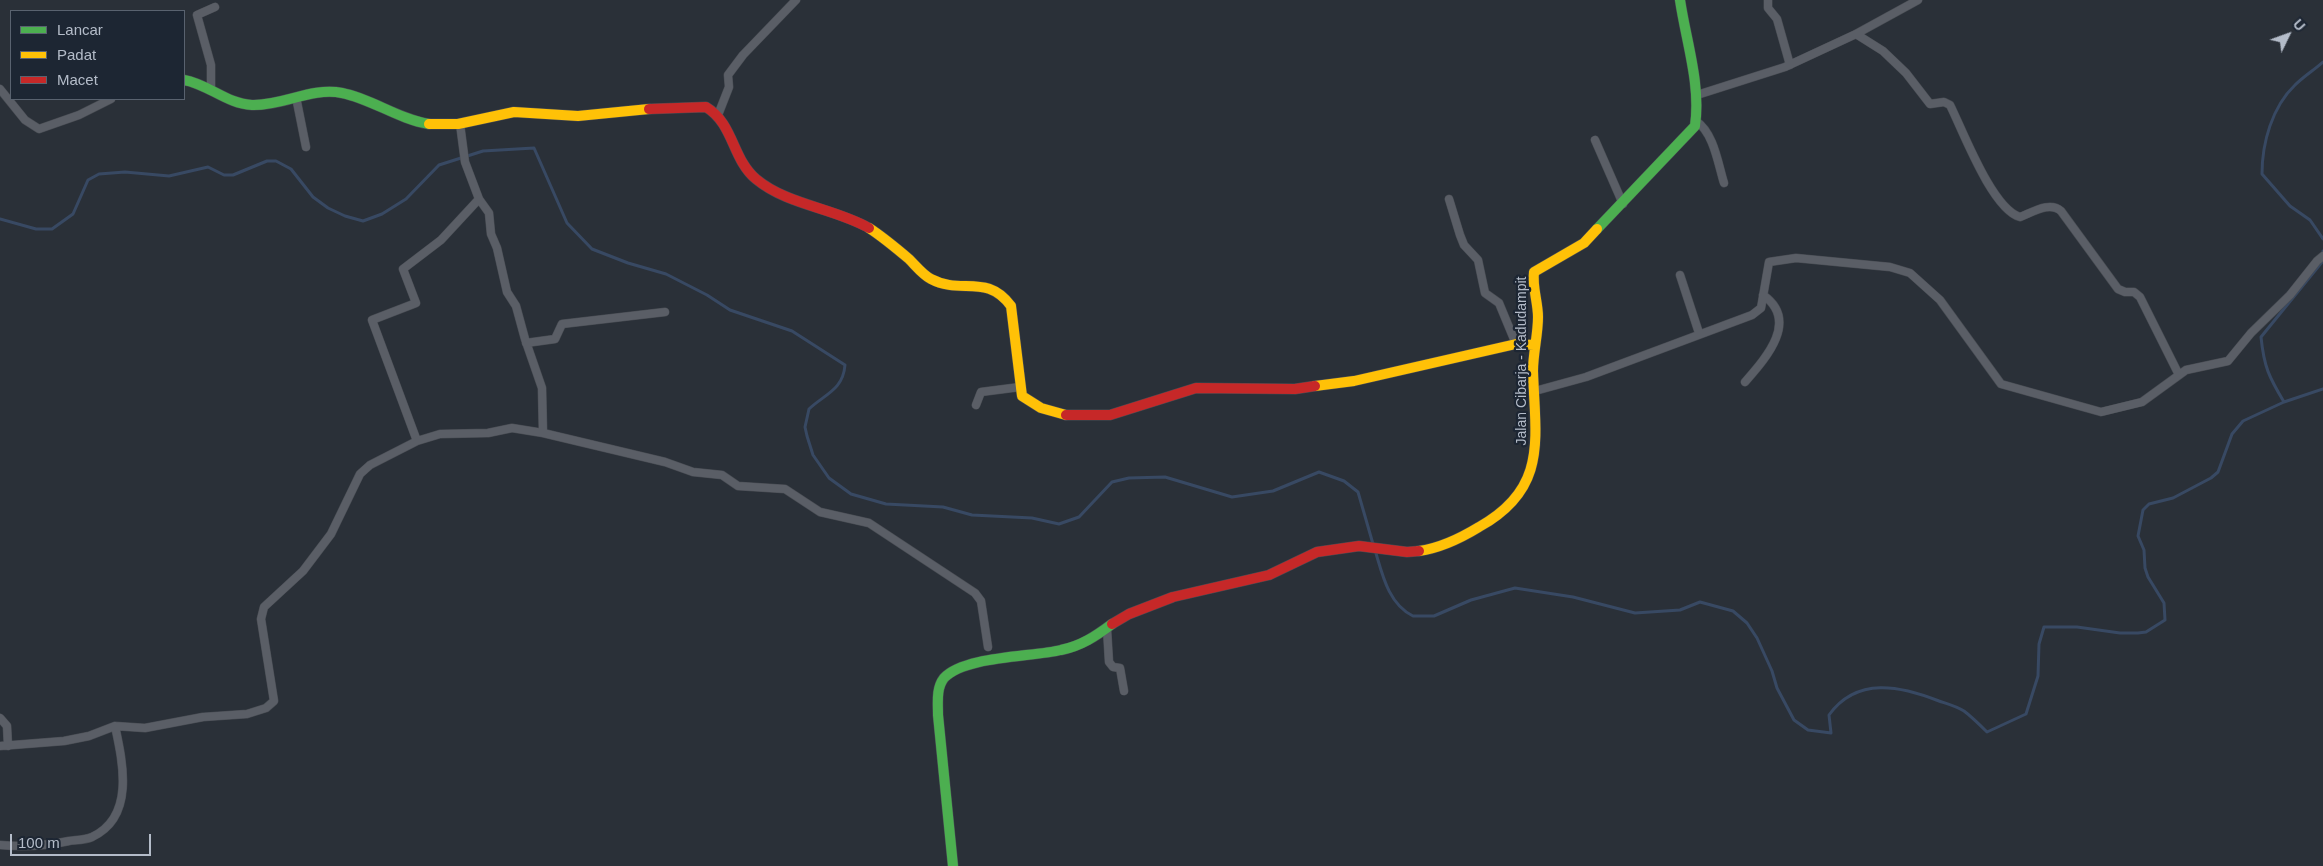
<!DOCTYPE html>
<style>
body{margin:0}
#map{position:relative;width:2323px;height:866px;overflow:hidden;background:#2a3038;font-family:Helvetica,sans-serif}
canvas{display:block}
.legend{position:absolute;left:10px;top:10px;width:175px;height:90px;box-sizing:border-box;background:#1d2633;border:1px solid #59626f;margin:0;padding:6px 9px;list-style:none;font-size:15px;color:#b4bcc9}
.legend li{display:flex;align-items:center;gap:10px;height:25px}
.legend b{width:25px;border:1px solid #59626f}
.north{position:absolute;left:2263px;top:10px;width:50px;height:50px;-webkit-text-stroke:4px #1d2633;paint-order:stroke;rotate:48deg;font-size:14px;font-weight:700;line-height:20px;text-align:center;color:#b4bcc9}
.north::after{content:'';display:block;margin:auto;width:18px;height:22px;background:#b4bcc9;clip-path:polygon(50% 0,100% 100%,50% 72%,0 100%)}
.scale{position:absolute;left:10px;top:834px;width:141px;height:22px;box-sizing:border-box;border:2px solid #b4bcc9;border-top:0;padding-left:6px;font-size:15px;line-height:18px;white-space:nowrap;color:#b4bcc9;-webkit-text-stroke:4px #1d2633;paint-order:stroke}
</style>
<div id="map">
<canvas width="2323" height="866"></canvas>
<ul class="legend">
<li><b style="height:6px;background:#4caf50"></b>Lancar</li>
<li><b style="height:6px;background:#ffc107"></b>Padat</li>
<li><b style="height:6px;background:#c62828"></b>Macet</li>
</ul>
<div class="north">U</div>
<div class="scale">100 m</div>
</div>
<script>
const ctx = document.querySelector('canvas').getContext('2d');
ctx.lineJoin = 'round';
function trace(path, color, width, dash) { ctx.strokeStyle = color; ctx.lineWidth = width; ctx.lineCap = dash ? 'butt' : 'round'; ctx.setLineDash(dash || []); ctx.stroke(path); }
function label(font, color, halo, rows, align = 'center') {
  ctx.font = font + ' Helvetica,sans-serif'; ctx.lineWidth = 4.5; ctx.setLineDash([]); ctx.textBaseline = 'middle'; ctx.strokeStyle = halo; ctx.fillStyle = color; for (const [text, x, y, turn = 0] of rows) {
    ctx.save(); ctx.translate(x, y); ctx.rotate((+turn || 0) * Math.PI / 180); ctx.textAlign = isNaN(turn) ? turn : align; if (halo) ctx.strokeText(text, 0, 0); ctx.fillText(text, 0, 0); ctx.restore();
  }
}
const stream = new Path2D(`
 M2323,62C2314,70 2304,76 2295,85C2272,107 2262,143 2262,174L2290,206L2310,220L2323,239
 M0,219L36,229H52L73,214L88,180L99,174L125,172L169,176L208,167L224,175H233L267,161H276L291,169L313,197L328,208L345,216L363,221L382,214L406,199L439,165L483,151L534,148L567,223L592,249L628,263L666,274L707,295L730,310L792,331L845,365C843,390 825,394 809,409L805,427L807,436L813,455L829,478L851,494L886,504L943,507L972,515L1032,518L1059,524L1079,517L1112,482L1129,478L1165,477L1232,497L1273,491L1319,472L1344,481L1358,492L1373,544
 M2284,402C2269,377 2264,367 2261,337L2322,262L2323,251
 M1375,550C1382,573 1388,604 1413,616H1434L1471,600L1515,588L1573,597L1635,613L1680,610L1700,602L1733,611L1747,623L1757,638L1772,671L1777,688L1794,720L1808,730L1831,733L1829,715C1857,676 1901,686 1939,701C1948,704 1956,706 1964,711C1972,717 1980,725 1987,732L2026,714L2038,676L2039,644L2044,627H2077L2120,633H2138L2146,632L2165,620L2164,603L2148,577L2145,568L2144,550L2138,536L2143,510L2149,504L2173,498L2211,478L2218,472L2232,434L2243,421L2284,402L2323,389`);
const street = new Path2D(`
 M1768,0V8L1777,19L1790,65
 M1856,34L1918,0
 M0,89L25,120L39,129L79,115L111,99
 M211,89V65L197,15L215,7
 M1697,95L1785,67L1856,34L1883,51L1906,73L1930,104L1944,102L1950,105C1963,131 1992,209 2020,217C2033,212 2050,201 2061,211L2118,289L2125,292H2134L2140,297L2179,375
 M296,97L306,147
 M718,115L729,87L728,75L743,55L796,0
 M1696,121C1714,133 1718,164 1724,183
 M460,124L465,162L479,199L489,213L491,234L497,248L507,292L516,306L525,339L542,388L543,433
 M1595,140L1623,204
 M1449,199L1460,235L1464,245L1478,260L1485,293L1499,303L1516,344
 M1680,275L1699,333
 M526,343L555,339L562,324L665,312
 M1745,382C1765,359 1800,321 1763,295
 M1535,391L1586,377L1752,315L1761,308L1769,262L1796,258L1890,267L1910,273L1940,300L2001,384L2101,412L2142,402L2186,370L2228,361L2251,333L2290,295L2317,261L2323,256
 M976,405L981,392L1020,387
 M417,441L372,320L416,303L403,269L441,240L479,199
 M1107,629L1109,662L1113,667L1120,668L1124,691
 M0,718L7,726L8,746
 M0,746L64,741L89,736L115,726L145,728L203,717L247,714L266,708L274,701L261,619L264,607L303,571L331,534L360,474L370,465L417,441L440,434L488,433L512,428L543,433L665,462L693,472L722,475L738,486L785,489L820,512L869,523L975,593L981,601L988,647
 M0,845C24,847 46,846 69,841C76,840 85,840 92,837C135,817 123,763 115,726`);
const fast = new Path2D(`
 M184,80C208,84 227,104 252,105C283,106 311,87 342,93C372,99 398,119 429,124
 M1597,229L1695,126C1701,84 1686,41 1680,0
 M953,866L938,715C938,703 936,688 944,678C964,656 1032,657 1061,650C1081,646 1096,636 1112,624`);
const slow = new Path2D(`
 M429,124H458L514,112L578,116L649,109
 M869,228C883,237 896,248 909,259C916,266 923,275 931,279C961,295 987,273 1011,306L1022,396L1041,408L1066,415
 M1315,386L1354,381L1516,344L1534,345
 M1419,551C1441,548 1461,538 1479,527C1549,488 1535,438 1533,371C1533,353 1538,335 1538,317C1538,302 1532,287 1534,272L1584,243L1597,229`);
const jam = new Path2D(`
 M649,109L706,107C734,124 732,159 756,179C787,205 834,208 869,228
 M1066,415H1110L1196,388L1295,389L1315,386
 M1112,624L1129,614L1173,597L1269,575L1317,552L1359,546L1407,552L1419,551`);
const streetNames = [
 ["Jalan Cibarja - Kadudampit",1522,361,-90]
];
trace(stream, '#384963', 3);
trace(street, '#484c53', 9);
trace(fast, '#484c53', 11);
trace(slow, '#484c53', 11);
trace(jam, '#484c53', 11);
trace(street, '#5a5e66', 8);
trace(fast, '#4caf50', 10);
trace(slow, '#ffc107', 10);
trace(jam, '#c62828', 10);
label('14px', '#b4bcc9', '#1d2633', streetNames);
</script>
